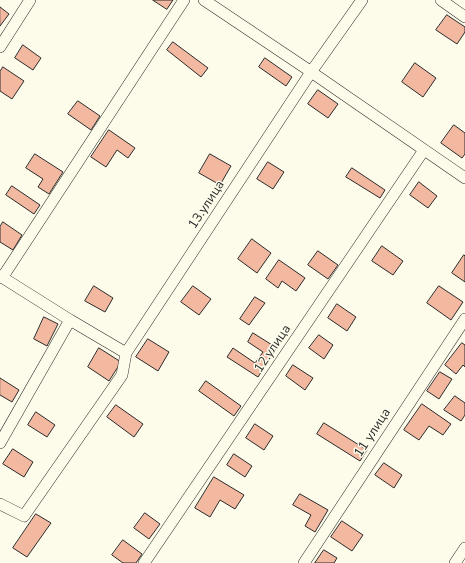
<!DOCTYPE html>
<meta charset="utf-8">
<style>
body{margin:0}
canvas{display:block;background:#fdfbea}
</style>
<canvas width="465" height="563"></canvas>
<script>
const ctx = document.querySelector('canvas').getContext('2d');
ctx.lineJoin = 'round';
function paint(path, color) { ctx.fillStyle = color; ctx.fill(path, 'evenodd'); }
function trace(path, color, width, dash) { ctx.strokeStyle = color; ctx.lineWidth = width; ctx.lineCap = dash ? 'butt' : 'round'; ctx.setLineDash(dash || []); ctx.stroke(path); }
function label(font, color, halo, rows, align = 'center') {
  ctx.font = font + ' "Nunito Sans",sans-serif'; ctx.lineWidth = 3; ctx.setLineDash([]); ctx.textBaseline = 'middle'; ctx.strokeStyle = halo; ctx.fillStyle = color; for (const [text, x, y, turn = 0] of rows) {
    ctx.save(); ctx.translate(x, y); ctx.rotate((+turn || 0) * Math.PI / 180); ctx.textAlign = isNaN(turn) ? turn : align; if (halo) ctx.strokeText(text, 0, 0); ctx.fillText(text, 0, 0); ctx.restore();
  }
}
const building = new Path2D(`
 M153,0H173L167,9Z
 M0,7L9,14L0,26Z
 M447,15L465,27V32L457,44L436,30Z
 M173,42L208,68L201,77L167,50Z
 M23,45L41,58L33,70L15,58Z
 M265,58L292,77L286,86L259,67Z
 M415,63L436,78L423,97L402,82Z
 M3,67L24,81L12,99L0,91V72Z
 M318,90L338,104L328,118L308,104Z
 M78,101L100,116L91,130L68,114Z
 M454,125L465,133V154L462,158L441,143Z
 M109,130L135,148L128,158L117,150L106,167L91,157Z
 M35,154L63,172L49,194L38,187L43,179L26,168Z
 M210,154L231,166L220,185L199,173Z
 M268,162L284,172L273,189L257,179Z
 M352,168L385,190L380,198L346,177Z
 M419,182L437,196L428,208L410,195Z
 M12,186L40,205L34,214L6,195Z
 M3,222L22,235L13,250L0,242V227Z
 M252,239L271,253L257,273L238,259Z
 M382,246L403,261L393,275L372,261Z
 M318,251L338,265L328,279L308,265Z
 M464,255L465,256V282L452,273Z
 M279,260L305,278L296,291L282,281L278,288L266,279Z
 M94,286L113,298L105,312L85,301Z
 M193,286L211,299L199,315L181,302Z
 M439,286L463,302L451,320L427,303Z
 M255,297L265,303L249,325L240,319Z
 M337,304L356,317L347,331L328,318Z
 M44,317L58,324L47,346L34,339Z
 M253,333L277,348L258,377L227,357L233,348L255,363L263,352L248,342Z
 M319,335L333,345L324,359L309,348Z
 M148,339L169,352L158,371L136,357Z
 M462,343L465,345V367L463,365L456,374L445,365Z
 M99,348L121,362L109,381L88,367Z
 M293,365L313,378L305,390L286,376Z
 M440,372L452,379L439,399L427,391Z
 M0,378L19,390L12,402L0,395Z
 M206,381L241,406L234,416L199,391Z
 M455,396L465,403V415L461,421L444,410Z
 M422,404L451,424L443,435L429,426L419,440L404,430Z
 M116,405L143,424L134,437L107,417Z
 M36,412L55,425L47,437L28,425Z
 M324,423L367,450L360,461L317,434Z
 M255,424L273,436L264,450L246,438Z
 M13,449L33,462L24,477L3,464Z
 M234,454L252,466L245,477L227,465Z
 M384,463L402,475L394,488L375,475Z
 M214,477L244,495L235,509L220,500L210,517L195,508Z
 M300,494L328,510L315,532L305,526L311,515L293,505Z
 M145,513L160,524L149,539L134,528Z
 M36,514L51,523L27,557L13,548Z
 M342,521L363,535L352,551L331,537Z
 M123,540L142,554L136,563H123L112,555Z
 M324,550L337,558L334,563H315Z`);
const minor = new Path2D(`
 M204,0L304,67L465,178
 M441,0L465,17
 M0,47L30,0
 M0,276L70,320L126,353
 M2,278L184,0
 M0,443L70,320
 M0,504L24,516L122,375L126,353L311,72L362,0
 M144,563L424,150
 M304,563L465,319
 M455,563L465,548`);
const streetNames = [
 ["13.улица",207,205,-57],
 ["12.улица",273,349,-56],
 ["11 улица",373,433,-57]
];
paint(building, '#f2b8a0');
trace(building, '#2b2b2b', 1);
trace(minor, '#2b2b2b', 12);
trace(minor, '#fdfbea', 11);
label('13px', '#2b2b2b', '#fdfbea', streetNames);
</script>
